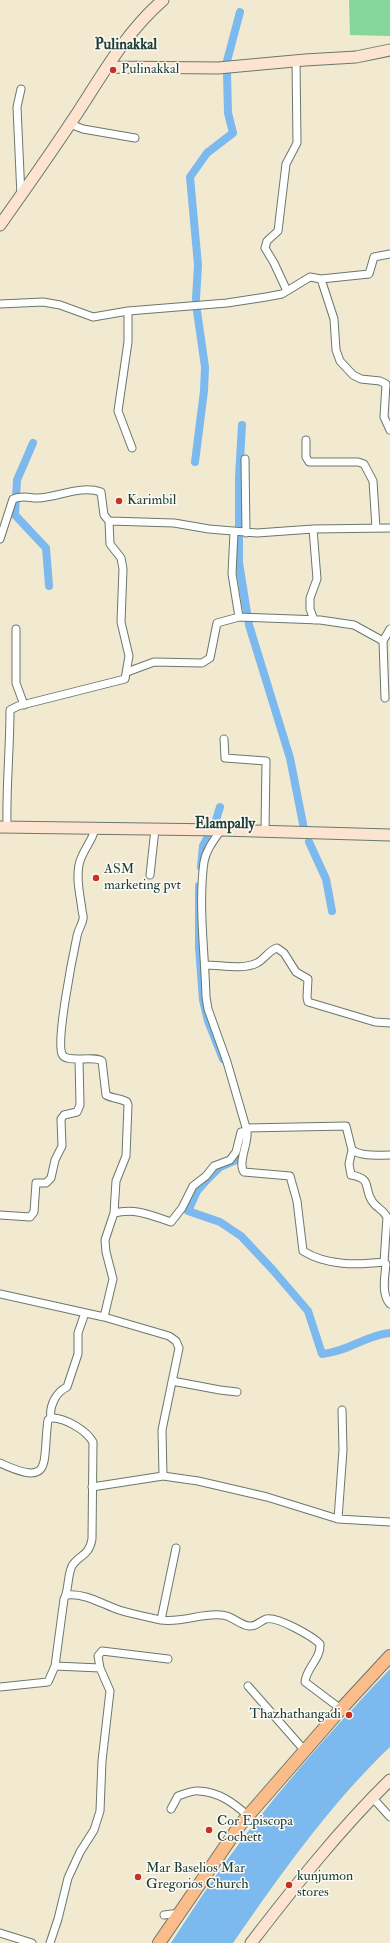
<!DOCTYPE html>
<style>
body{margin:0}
canvas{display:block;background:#f2e9d1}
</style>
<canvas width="390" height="1943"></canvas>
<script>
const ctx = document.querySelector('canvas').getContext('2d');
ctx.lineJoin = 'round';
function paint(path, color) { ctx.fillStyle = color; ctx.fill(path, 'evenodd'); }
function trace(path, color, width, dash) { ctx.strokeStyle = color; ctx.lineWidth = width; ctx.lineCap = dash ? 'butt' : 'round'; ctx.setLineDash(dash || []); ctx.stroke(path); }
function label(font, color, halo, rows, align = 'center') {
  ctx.font = font + ' "IM FELL Double Pica",serif'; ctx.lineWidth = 3; ctx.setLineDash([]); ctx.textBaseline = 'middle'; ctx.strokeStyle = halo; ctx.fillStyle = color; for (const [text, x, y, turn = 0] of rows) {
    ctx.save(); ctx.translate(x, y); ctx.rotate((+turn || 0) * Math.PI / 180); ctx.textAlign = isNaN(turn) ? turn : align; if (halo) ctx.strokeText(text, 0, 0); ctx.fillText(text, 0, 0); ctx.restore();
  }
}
const green = new Path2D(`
 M349,0H390V36L350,35Z`);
const water = new Path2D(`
 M390,1669V1747C330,1804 280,1875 233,1943H171C198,1901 227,1858 258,1819C299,1767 344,1717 390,1669Z`);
const canal = new Path2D(`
 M227,61L240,12
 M196,299L198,265L190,177L207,153L233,133L228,113L227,73
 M242,425L239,477V563L249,625L290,758L304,829
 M33,443L17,480L15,515L46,548L49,586
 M195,462L204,391L205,367L197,311
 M309,842L326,879L332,911
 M201,867L203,846L216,820L220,807
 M199,886V947L203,1000L208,1021L223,1059
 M243,1140L240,1153L236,1160L220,1167L205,1182L197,1191L188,1211L220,1222L241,1236L272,1269L308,1311L322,1354C347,1352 366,1335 390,1333`);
const street = new Path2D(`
 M70,124L83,129L135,138
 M21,196L17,107L21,89
 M321,279L334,319L336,350L340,361L353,375L361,379L380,381L386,384L384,417L390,430
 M287,291L274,263L265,248L267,241L278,231L286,164L297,143L296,60
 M0,304L43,302L60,305L93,317L128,311L227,303L266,297L282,294L310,277L321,279L369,274L374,257L390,254
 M128,311V342L118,411L132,448
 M306,440V457L309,462H358L364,464L373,481L376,528
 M245,459L246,533
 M109,521L174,523L209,529L257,533L313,529L390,528
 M313,529L317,579L310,598V609L314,620
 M234,532L232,574L239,617
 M0,539L13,499C22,495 29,498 38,498C58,497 81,485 101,492L104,515L109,521
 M16,629V683L24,705
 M127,672L154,662L202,663L210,658L217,623L239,617L320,620L354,625L383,641
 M385,698L383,641L390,629
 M224,739L225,758L266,761L265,831
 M7,827C6,788 10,749 10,710L18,706L125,679L129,656L121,622L123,569L121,558L110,544L109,521
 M95,829C92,842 81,852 79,865C76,880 80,894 82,910C82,913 84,916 83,919C82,925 78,930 77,936C73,955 56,1040 62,1054C66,1064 93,1055 102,1061L106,1095C113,1099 120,1098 127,1102L128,1105L126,1156L116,1181L114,1213L105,1240L106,1252L113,1279L104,1317
 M221,830C214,840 206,850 204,862C198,905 205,954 206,997L208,1009L227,1062L247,1131C249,1143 237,1163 244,1172L290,1176L297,1201L303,1251C327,1266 357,1265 384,1262L386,1264C385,1276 381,1294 390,1304
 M150,875L155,829
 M205,965C221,965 243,970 257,963C265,959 269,950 277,948L284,953L296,972L308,979L307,997L308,1002L375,1022L390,1023
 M246,1128L346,1126L352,1150C363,1157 378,1155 390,1155
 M352,1150L349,1164L351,1175C373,1179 363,1187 372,1201C376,1208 383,1209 387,1217L384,1262
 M114,1213C136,1208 150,1215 171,1222L182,1208L193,1186L206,1176L214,1166L230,1160L236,1152L241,1132L247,1131
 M0,1215L30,1217L34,1212L36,1183H46L51,1178L55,1160L62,1146L61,1119L64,1115L77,1112L80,1105L79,1059
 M0,1294L104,1317L169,1336L176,1341L179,1348L162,1430L163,1476
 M172,1381L220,1390L237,1392
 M51,1418C49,1406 56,1392 67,1387L78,1354V1333L85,1313
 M0,1463C54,1488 42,1463 48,1420L51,1418C64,1417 86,1430 93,1442L92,1539C89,1557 78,1555 72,1566C67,1576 69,1591 64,1599L55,1666L48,1682L0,1687
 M92,1487L163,1476L198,1481L267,1497L338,1519L390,1522
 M338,1519L343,1450L342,1410
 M67,1595C85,1593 102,1604 119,1610C132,1614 147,1617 161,1620C182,1623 201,1613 221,1615C232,1615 239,1625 249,1626C256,1627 260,1621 266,1619C277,1616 312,1636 320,1644C321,1659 306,1668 305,1682L341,1709
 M161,1620L176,1548
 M100,1668L98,1656L102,1651L168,1659
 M248,1686L305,1751
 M372,1797L390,1817
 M171,1809L178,1796C184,1794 193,1790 199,1791C219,1792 234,1803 248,1816
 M164,1915L180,1913
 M0,1933L32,1943
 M50,1943L58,1919L68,1878L80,1852L94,1830L100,1811L102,1761L110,1691L100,1668L55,1666`);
const secondary = new Path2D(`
 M108,67L218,68L305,60L356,57L390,50
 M0,225C27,187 53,150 78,112C104,72 127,31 163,0
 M0,827L221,830L390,835
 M251,1943C295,1886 339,1830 390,1780`);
const primary = new Path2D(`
 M159,1943L240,1825L341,1709L390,1656`);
const markers = [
 [113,70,4,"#c8321e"],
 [119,501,4,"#c8321e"],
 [96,878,4,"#c8321e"],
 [349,1715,4,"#c8321e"],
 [209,1830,4,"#c8321e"],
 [138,1877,4,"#c8321e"],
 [289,1885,4,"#c8321e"]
];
const poiNames = [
 ["Pulinakkal",121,70],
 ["Karimbil",127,501],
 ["ASM",104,870],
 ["marketing pvt",104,886],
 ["Thazhathangadi",341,1715,"right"],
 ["Cor Episcopa",217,1822],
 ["Cochett",217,1838],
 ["Mar Baselios Mar",146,1869],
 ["Gregorios Church",146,1885],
 ["kunjumon",297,1877],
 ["stores",297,1893]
];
const neighbourhoodNames = [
 ["Pulinakkal",126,46],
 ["Elampally",225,825]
];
paint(green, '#84d798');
paint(water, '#7bb9ee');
trace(canal, '#7bb9ee', 8);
trace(street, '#69796b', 9);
trace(secondary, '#69796b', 13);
trace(primary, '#69796b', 14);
trace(street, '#fff', 7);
trace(secondary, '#fde4d0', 11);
trace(primary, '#f9bc8a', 12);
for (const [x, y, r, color] of markers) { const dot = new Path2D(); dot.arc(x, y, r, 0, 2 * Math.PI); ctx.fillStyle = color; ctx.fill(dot); trace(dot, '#fdfcf7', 1.5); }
label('14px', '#1f3d34', '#fdfcf7', poiNames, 'left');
label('bold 15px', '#1f3d34', '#fdfcf7', neighbourhoodNames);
</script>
